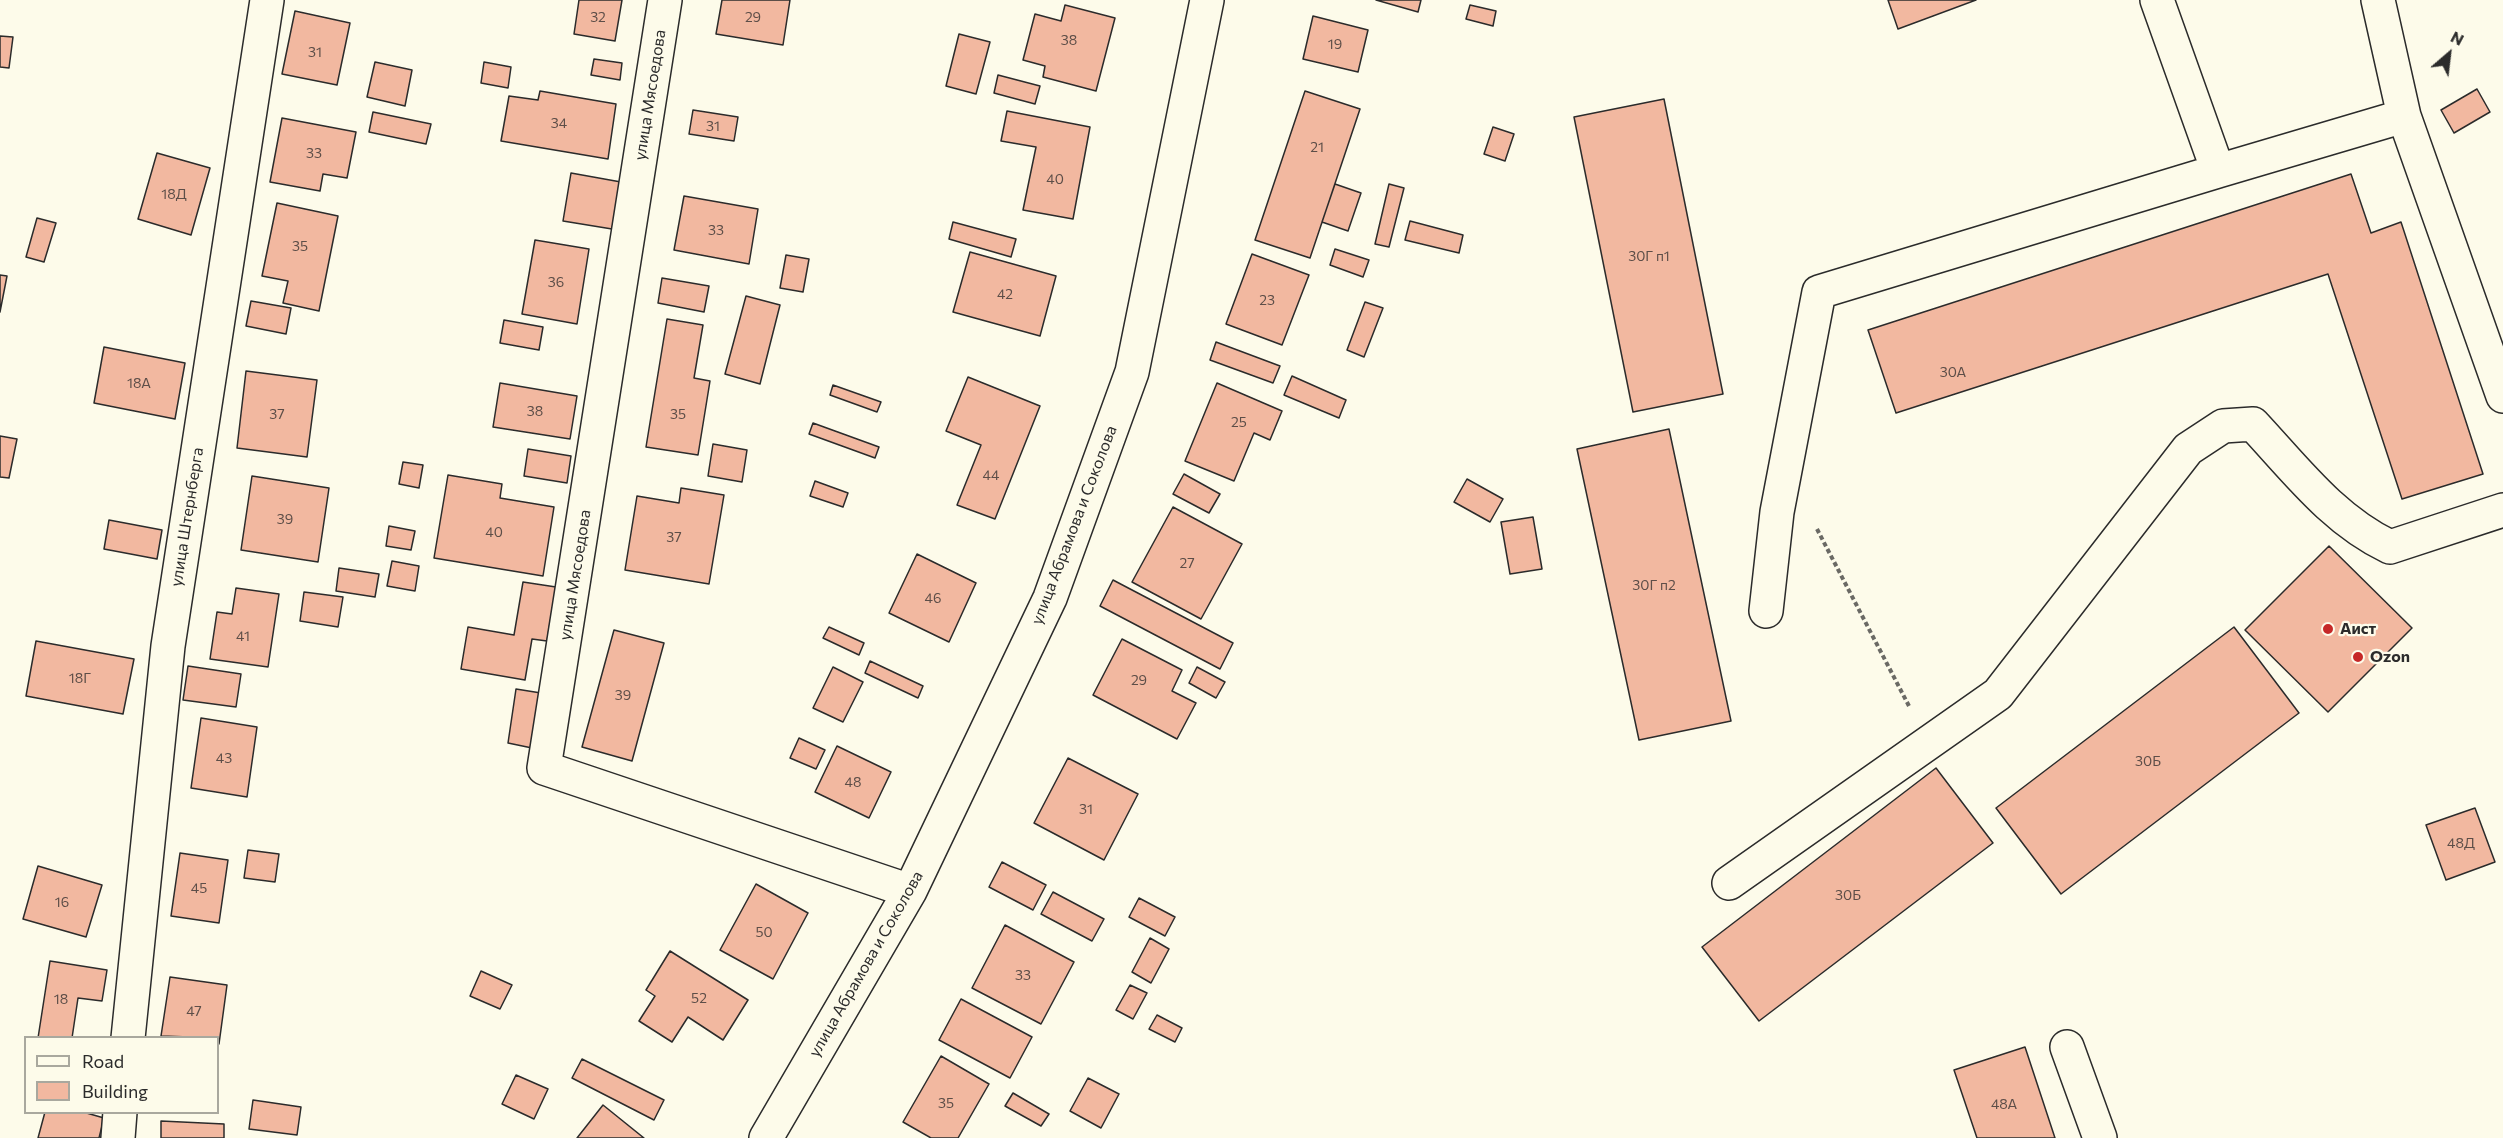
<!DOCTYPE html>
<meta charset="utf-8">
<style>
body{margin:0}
#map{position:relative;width:2503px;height:1138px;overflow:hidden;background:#fdfbea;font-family:Commissioner,sans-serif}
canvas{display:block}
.legend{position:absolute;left:24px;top:1036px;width:195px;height:78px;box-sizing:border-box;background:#fdfbea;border:2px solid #a9a89e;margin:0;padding:8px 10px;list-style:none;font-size:18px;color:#2b2b2b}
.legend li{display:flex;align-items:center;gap:12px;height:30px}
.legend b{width:30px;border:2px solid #a9a89e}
.north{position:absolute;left:2419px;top:24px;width:60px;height:60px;-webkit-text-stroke:4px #fdfbea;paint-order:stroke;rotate:28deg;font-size:16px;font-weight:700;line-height:24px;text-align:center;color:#2b2b2b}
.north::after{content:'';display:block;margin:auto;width:21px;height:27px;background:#2b2b2b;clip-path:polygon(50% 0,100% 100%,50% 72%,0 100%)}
</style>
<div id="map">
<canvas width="2503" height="1138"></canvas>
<ul class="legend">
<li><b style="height:8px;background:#fdfbea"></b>Road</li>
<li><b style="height:16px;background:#f2b8a0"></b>Building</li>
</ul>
<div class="north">N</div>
</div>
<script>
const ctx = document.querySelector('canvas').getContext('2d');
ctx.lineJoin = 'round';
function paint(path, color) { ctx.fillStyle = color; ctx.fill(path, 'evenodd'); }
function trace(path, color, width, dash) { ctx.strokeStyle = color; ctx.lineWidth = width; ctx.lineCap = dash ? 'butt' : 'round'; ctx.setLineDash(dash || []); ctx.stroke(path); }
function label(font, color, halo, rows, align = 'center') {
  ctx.font = font + ' Commissioner,sans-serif'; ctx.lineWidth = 4.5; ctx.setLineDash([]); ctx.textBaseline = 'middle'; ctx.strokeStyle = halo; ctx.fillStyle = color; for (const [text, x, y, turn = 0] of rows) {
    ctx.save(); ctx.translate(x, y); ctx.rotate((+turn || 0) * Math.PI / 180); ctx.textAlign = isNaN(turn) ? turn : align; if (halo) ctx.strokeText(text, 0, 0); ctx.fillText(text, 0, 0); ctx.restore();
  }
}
const building = new Path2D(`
 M579,0H622L615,41L574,34Z
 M722,0H790L783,45L716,34Z
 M1376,0H1421L1418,12Z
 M1888,0H1976L1898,29Z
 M1065,5L1115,18L1096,91L1043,77L1045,66L1023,60L1035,14L1061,21Z
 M1470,5L1496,11L1493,26L1466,19Z
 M295,11L350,23L337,85L282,74Z
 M1313,16L1368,30L1358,72L1303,59Z
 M959,34L990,42L976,94L946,86Z
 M0,36L13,37L9,68L0,67Z
 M594,59L622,63L620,80L591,75Z
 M375,62L412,70L405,106L367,97Z
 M484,62L511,67L508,88L481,83Z
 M998,75L1040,86L1035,104L994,93Z
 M2477,89L2490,112L2454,133L2441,110Z
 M540,91L616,104L608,159L501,141L509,96L538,100Z
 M1305,91L1360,109L1310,258L1255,240Z
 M1664,99L1723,394L1633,412L1574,117Z
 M693,110L738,117L734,141L689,134Z
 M1007,111L1090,127L1073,219L1023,210L1036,147L1001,141Z
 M373,112L431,124L426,144L369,132Z
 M282,118L356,132L347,178L323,174L320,191L270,182Z
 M1493,127L1514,134L1505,161L1484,154Z
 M157,153L210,168L191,235L138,219Z
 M571,173L621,182L612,229L563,221Z
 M2351,174L2371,233L2401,222L2483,474L2402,499L2328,274L1896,413L1868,330Z
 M1335,184L1361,193L1348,231L1322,222Z
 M1389,184L1404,188L1389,247L1375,244Z
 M684,196L758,209L749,264L674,250Z
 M277,203L338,216L319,311L283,303L288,281L262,276Z
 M37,218L56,223L44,262L26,257Z
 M1410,221L1463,235L1459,253L1405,240Z
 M953,222L1016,239L1011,257L949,239Z
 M535,240L589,249L577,324L522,314Z
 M1335,249L1369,260L1363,277L1330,265Z
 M970,252L1056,276L1040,336L953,312Z
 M1252,254L1309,275L1282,345L1226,324Z
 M786,255L809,259L803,292L780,288Z
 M0,275L7,276L0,312Z
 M662,278L709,286L704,312L658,303Z
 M746,296L780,305L760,384L725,374Z
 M251,301L291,308L286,334L246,326Z
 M1365,302L1383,308L1364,357L1347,350Z
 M667,319L703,325L694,378L710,381L698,455L646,447Z
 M504,320L543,327L539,350L500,343Z
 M1216,342L1280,366L1273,383L1210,360Z
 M104,347L185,363L175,419L94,403Z
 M246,371L317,380L307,457L237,448Z
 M1292,376L1346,400L1339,418L1284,395Z
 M968,377L1040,406L995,519L957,505L981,445L946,431Z
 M500,383L577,396L570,439L493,427Z
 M1217,383L1282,411L1270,440L1254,433L1234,481L1185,461Z
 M833,385L881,402L877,412L830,395Z
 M813,423L879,447L875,458L809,434Z
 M1669,429L1731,721L1639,740L1577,449Z
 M0,436L17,439L9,478L0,477Z
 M713,444L747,450L742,482L708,476Z
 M528,449L571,456L567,483L524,476Z
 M403,462L423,465L419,488L399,484Z
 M1184,474L1220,494L1209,513L1173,494Z
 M448,475L502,484L500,498L554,507L543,576L434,558Z
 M252,476L329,488L318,562L241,550Z
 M1467,479L1503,499L1490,522L1454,502Z
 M815,481L848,493L843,507L810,496Z
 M681,488L724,495L709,584L625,570L637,496L679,503Z
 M1173,507L1242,544L1201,619L1132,582Z
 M1533,517L1542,569L1510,574L1501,522Z
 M109,520L162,530L157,559L104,549Z
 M389,526L415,531L411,550L386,546Z
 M2329,546L2412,628L2328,712L2245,630Z
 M917,554L976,583L949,642L889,613Z
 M392,561L419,566L415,591L387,586Z
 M339,568L379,574L375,597L336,591Z
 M1113,580L1233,643L1220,669L1100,606Z
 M523,582L556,587L547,641L532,639L525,680L461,669L468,627L514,635Z
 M236,588L279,594L268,667L210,659L217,612L232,614Z
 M304,592L343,597L338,627L300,621Z
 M829,627L864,643L859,655L823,638Z
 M2234,627L2299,713L2061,894L1996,808Z
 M614,630L664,643L632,761L582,747Z
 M1122,639L1182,670L1172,691L1196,703L1177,739L1093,695Z
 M36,641L134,659L123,714L26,696Z
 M870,661L923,686L918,698L865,673Z
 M188,666L241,674L236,707L183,700Z
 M833,667L863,682L843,722L813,708Z
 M1197,667L1225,682L1216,698L1189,683Z
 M516,689L541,693L532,748L508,743Z
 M201,718L257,727L247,797L191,788Z
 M799,738L825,750L816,769L790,758Z
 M837,746L891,772L869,818L815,792Z
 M1068,758L1138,794L1104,860L1034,823Z
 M1936,768L1993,843L1759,1021L1702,947Z
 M2475,808L2495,862L2446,880L2426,825Z
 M248,850L279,854L275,882L244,878Z
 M180,853L228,860L219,923L171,916Z
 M1002,862L1046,885L1033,910L989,887Z
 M38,866L102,885L86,937L23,919Z
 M756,884L808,913L773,979L720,950Z
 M1053,892L1104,919L1092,941L1041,914Z
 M1139,898L1175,917L1165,936L1129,917Z
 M1005,925L1074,962L1041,1024L972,988Z
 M1150,938L1169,949L1151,983L1132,972Z
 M670,951L748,1000L723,1040L688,1017L672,1042L639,1021L655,996L646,990Z
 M50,961L107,970L102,1001L78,998L72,1038H38Z
 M481,971L512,985L500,1009L470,996Z
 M170,977L227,985L219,1044L218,1038L161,1036Z
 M1130,985L1147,993L1133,1019L1116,1010Z
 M961,999L1032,1037L1010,1078L939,1040Z
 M1157,1015L1182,1028L1175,1042L1149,1029Z
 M2025,1047L2055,1138H1977L1954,1070Z
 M941,1056L989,1084L958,1138H931L903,1122Z
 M582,1059L664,1100L654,1120L572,1078Z
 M516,1075L548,1089L534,1119L502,1104Z
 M1088,1078L1119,1094L1101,1128L1070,1111Z
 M1013,1093L1049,1114L1041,1126L1005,1106Z
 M253,1100L301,1107L297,1135L249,1129Z
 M603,1105L644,1138H577Z
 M45,1112H83L104,1118L99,1138H38Z
 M161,1121L224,1124V1138H161Z`);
const path = new Path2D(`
 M1817,529L1910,708`);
const minor = new Path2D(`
 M665,0L544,768L910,891
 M2157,0L2218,171L2404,116
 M2378,0L2404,116L2503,396
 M1766,611L1777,512L1819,292L2218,171
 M1729,883L1998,694L2188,449L2223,426L2253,424C2295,469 2333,520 2390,547L2503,510
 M128,1038L168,646L267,0
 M2067,1047L2100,1138
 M118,1138L120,1112
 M766,1138L910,891L1050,598L1132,372L1207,0`);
const markers = [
 [2328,629,6,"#c62828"],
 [2358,657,6,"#c62828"]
];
const numberNames = [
 ["32",598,17],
 ["29",753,17],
 ["38",1069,40],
 ["19",1335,44],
 ["31",315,52],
 ["34",559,123],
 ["31",713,126],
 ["21",1317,147],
 ["33",314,153],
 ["40",1055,179],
 ["18Д",174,194],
 ["33",716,230],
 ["35",300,246],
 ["30Г п1",1649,256],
 ["36",556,282],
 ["42",1005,294],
 ["23",1267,300],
 ["30А",1953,372],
 ["18А",139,383],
 ["38",535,411],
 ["37",277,414],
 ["35",678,414],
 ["25",1239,422],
 ["44",991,475],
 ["39",285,519],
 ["40",494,532],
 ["37",674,537],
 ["27",1187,563],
 ["30Г п2",1654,585],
 ["46",933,598],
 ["41",243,636],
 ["18Г",80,678],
 ["29",1139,680],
 ["39",623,695],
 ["43",224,758],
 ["30Б",2148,761],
 ["48",853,782],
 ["31",1086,809],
 ["48Д",2461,843],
 ["45",199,888],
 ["30Б",1848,895],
 ["16",62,902],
 ["50",764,932],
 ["33",1023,975],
 ["52",699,998],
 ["18",61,999],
 ["47",194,1011],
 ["35",946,1103],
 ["48А",2004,1104]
];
const streetNames = [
 ["улица Мясоедова",650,95,-81],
 ["улица Штернберга",187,517,-81],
 ["улица Абрамова и Соколова",1074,525,-69],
 ["улица Мясоедова",575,575,-81],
 ["улица Абрамова и Соколова",866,964,-60]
];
const poiNames = [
 ["Аист",2340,629],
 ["Ozon",2370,657]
];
paint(building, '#f2b8a0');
trace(building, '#2b2b2b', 1.5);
trace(minor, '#2b2b2b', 36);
trace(path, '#6a6964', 4, [4.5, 3]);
trace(minor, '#fdfbea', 33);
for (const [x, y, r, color] of markers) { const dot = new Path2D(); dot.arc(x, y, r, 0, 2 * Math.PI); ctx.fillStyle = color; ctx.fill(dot); trace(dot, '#fdfbea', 2); }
label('14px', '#5d4e48', null, numberNames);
label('16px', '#2b2b2b', '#fdfbea', streetNames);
label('bold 16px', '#2b2b2b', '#fdfbea', poiNames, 'left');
</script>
